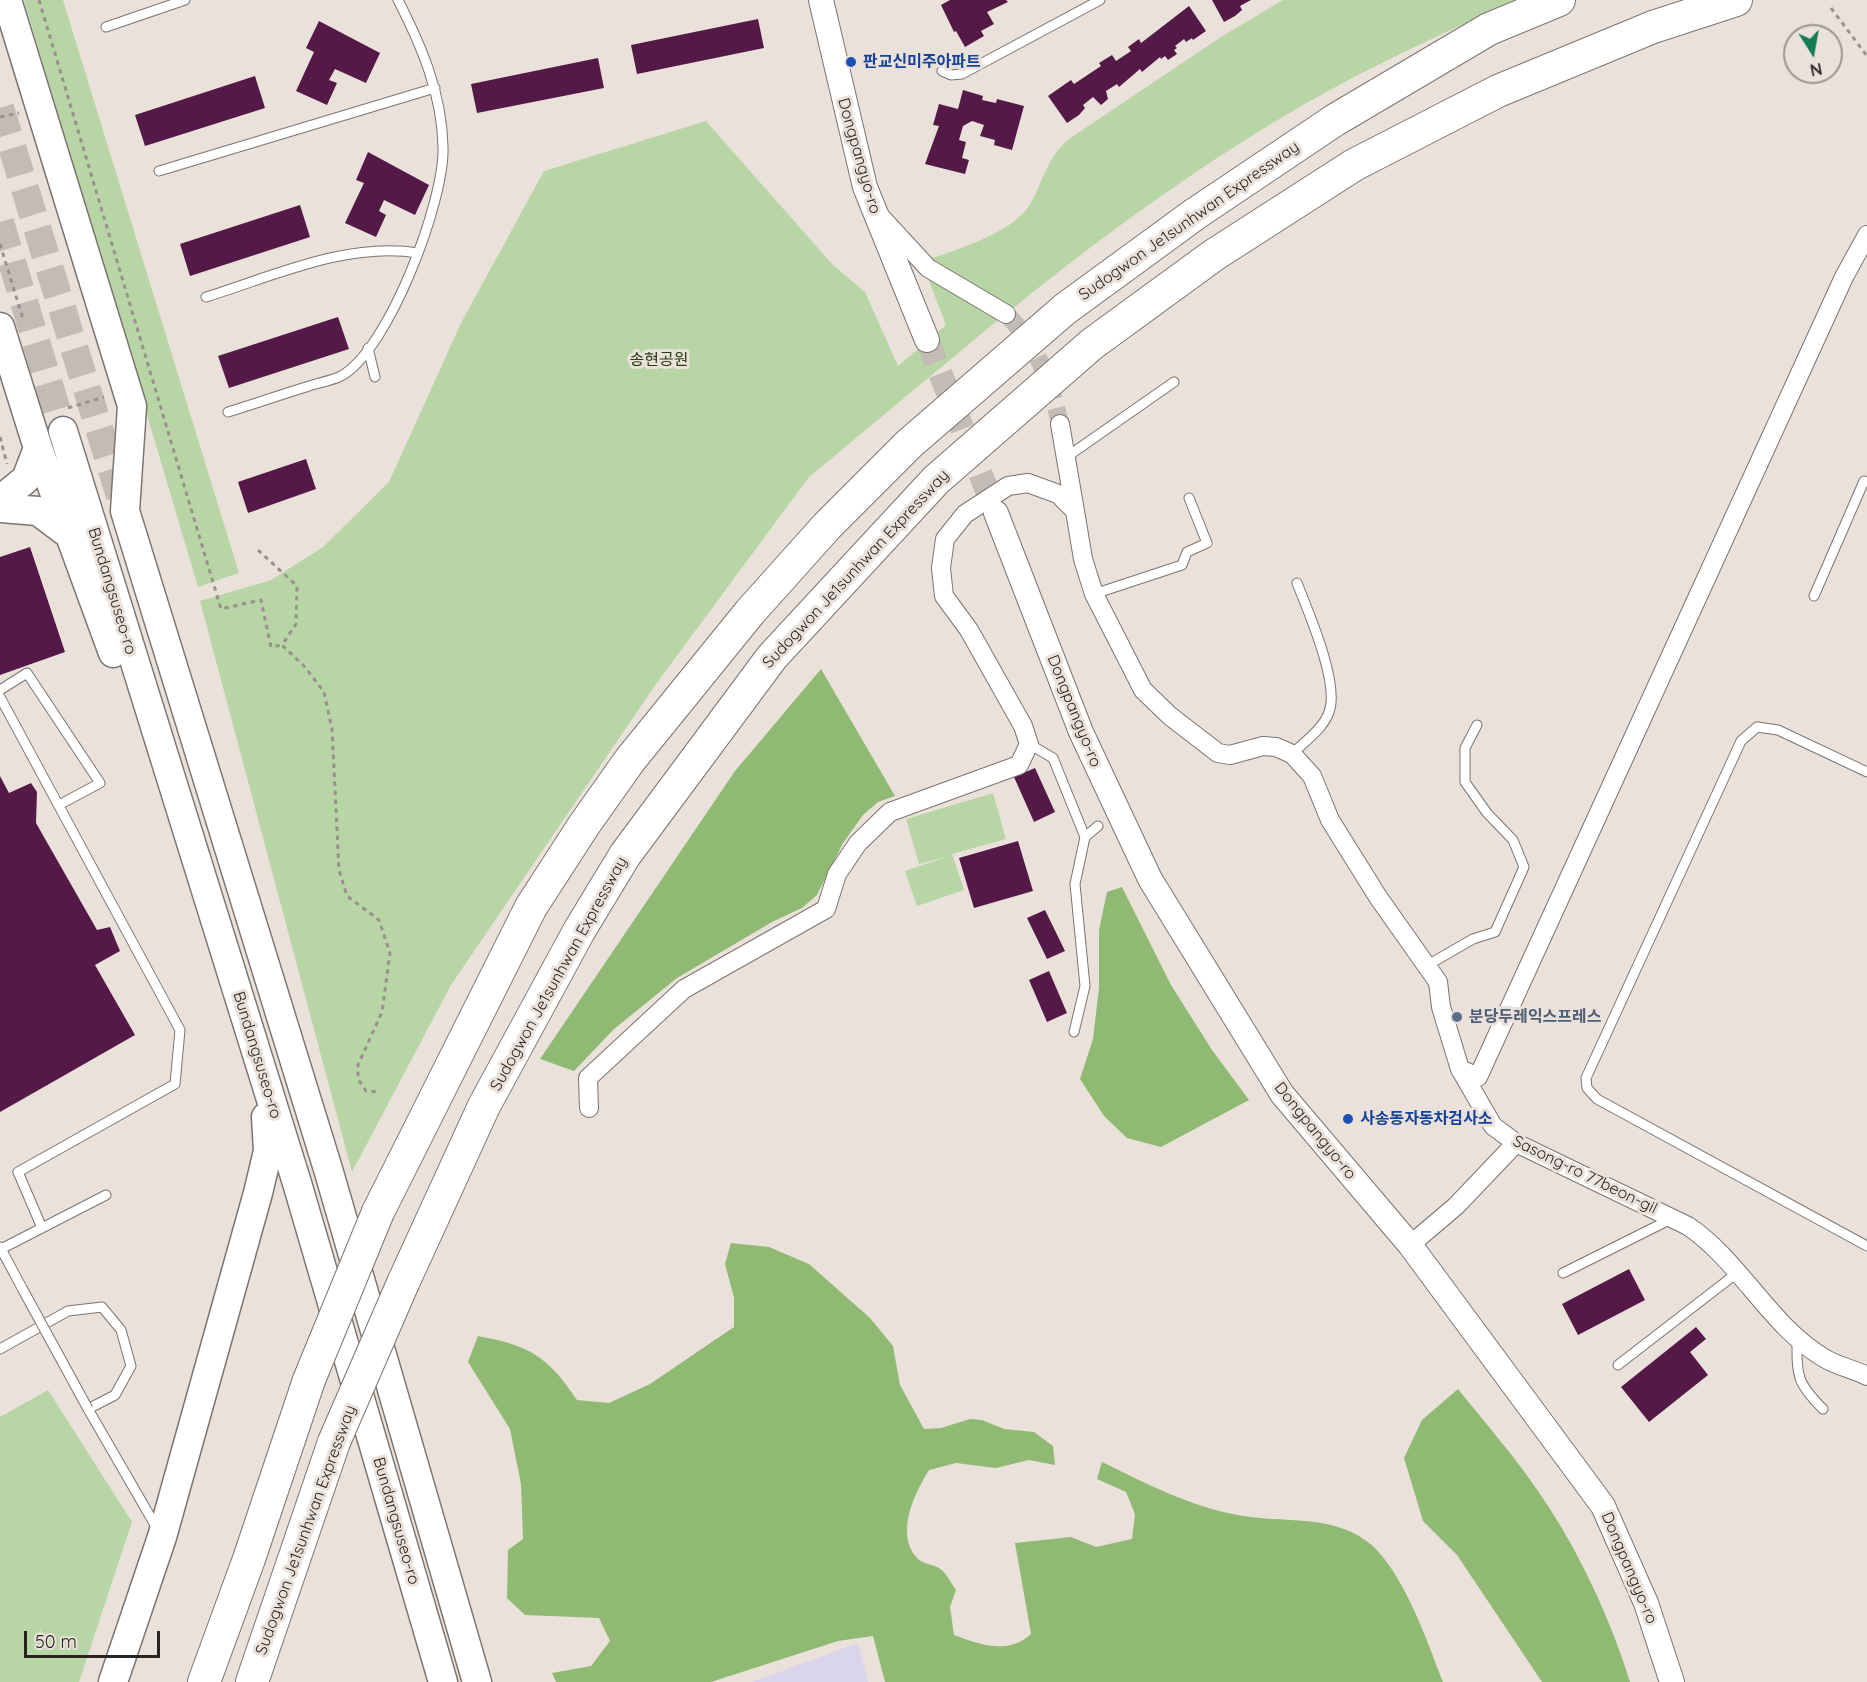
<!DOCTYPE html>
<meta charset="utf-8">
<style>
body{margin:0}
#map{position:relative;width:1867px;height:1682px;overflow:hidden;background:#eae1db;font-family:Quicksand,sans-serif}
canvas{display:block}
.north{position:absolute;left:1783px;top:24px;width:60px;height:60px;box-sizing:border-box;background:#eae1db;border:2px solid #9c9591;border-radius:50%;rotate:169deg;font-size:16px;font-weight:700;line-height:24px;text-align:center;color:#282422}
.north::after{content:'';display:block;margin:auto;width:21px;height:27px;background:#157c55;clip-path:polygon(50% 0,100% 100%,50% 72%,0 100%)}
.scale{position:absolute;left:24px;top:1631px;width:136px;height:27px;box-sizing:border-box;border:3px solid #282422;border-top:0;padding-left:8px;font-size:18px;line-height:21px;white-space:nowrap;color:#282422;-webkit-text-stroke:4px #eae1db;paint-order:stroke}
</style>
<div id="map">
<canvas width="1867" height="1682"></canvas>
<div class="north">N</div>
<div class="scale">50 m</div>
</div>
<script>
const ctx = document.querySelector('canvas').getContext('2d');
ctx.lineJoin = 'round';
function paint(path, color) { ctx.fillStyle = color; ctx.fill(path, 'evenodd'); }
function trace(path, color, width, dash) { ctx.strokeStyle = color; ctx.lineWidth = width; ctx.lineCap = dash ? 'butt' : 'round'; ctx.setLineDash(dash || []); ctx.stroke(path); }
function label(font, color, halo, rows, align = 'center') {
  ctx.font = font + ' Quicksand,"Noto Sans KR",sans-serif'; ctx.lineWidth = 6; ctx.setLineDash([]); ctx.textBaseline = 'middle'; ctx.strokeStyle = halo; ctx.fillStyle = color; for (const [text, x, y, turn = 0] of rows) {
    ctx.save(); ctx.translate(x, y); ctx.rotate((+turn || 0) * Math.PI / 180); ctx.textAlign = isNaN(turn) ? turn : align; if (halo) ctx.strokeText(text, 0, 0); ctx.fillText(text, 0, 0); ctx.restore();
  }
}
const industrial = new Path2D(`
 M858,1643L868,1682H752Z`);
const green = new Path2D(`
 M24,0H63L239,573L198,587Z
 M1283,0H1515C1461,25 1407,50 1354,77C1236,139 1115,225 1011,310L926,260C954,251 1013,232 1029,206C1045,180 1044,161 1069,139L1221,37Z
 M706,121L831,263L865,292L898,366L946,325L927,276L993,313L997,321L809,477L656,684L451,985L352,1172L200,601L271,580L323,547L389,482L461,323L544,171Z
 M993,793L1006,839L952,854L964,890L917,906L905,871L949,856L919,864L906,819Z
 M48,1390L132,1522L79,1682H0V1417Z`);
const forest = new Path2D(`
 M821,669L895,796L878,802L863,815L843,843L817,895L802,908L772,922L677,978L614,1029L574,1071L540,1059L735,771Z
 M1122,887L1171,985L1212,1050L1249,1100L1161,1147L1127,1138L1104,1116L1080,1079L1093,1039L1099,988V930L1107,892Z
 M731,1243L769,1247L809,1264L870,1318L893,1346L900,1385L924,1429L941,1428L970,1419L982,1420L1004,1429L1034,1432L1053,1446L1055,1465L1029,1460L996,1468L956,1463L929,1470C914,1494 895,1534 917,1558C922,1564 932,1564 939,1568C946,1572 951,1583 956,1590L950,1607L954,1635C981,1645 1008,1655 1031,1634L1015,1543L1071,1537L1096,1547L1132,1539L1135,1514L1126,1492L1097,1479L1102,1462C1149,1485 1199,1511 1251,1517C1289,1522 1331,1516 1365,1540C1401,1564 1428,1643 1443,1682H885L873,1636L838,1641L711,1682H556L552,1673L591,1666L610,1641L599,1618L525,1615L507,1598L508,1550L523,1539L521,1484L510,1429L468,1362L478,1336C531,1346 547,1356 577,1400L609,1403L650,1384L734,1327V1298L725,1264Z
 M1458,1389C1486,1424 1517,1459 1542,1497C1579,1551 1611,1620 1630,1682H1542L1457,1555L1423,1521L1404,1458L1422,1420Z`);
const building = new Path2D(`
 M950,0H1006L1008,2L987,12L994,24L981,31L984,36L965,47L956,31L954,32L941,5Z
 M1212,0H1251L1240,6L1242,10L1235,16L1224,22Z
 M1189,6L1206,31L1193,40L1192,38L1186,42L1184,39L1175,46L1177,48L1174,50L1177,54L1168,60L1165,56L1161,59L1160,57L1142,72L1140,69L1119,87L1117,84L1106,91L1108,99L1101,105L1093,97L1083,105L1085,108L1079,115L1067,123L1048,96L1071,80L1074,84L1101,66L1099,63L1112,55L1116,61L1131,51L1128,47L1139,39L1141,43Z
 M758,19L764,48L637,74L631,45Z
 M319,21L380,53L366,83L335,69L329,80L337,83L327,105L296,91L314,52L306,48Z
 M598,58L604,88L477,113L471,84Z
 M255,76L265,108L145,146L135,115Z
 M963,90L983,96L982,100L996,103L997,99L1024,106L1012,150L994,145L995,140L980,136L984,125L972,121L963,126L959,140L966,142L962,158L969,160L965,174L925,164L939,126L933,125L939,104L958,109Z
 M368,152L429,185L415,215L384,200L379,211L386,215L376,237L345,223L364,183L356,180Z
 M300,205L310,237L190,276L180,244Z
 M338,317L349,349L229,388L218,356Z
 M306,459L316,489L248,513L238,482Z
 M30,547L65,652L0,675V557Z
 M1035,768L1055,812L1034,822L1014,777Z
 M0,776L9,793L31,783L37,792L36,823L97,930L110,927L120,951L95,965L135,1035L0,1112Z
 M1018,841L1033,891L974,908L959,858Z
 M1045,910L1065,951L1047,959L1027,918Z
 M1049,971L1067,1013L1047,1022L1029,980Z
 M1629,1269L1645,1300L1578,1335L1562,1304Z
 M1696,1327L1706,1339L1690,1352L1708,1375L1649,1422L1621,1387Z`);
const minorTunnel = new Path2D(`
 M1006,314C1037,344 1051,383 1060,424`);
const secondaryTunnel = new Path2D(`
 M927,340L996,513`);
const trunkTunnel = new Path2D(`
 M0,108L124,509
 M0,222L63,431`);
const path = new Path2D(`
 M39,0L221,609L261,600L271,647L282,645
 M1831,8L1867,56
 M0,117L19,113
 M0,244L23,319
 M68,408L104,397
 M0,437L7,464
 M258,550L297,586L296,624L282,645L305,667L324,692L332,729L339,870L347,896L379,920L390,953L382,1012L358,1065V1079L366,1091L380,1092`);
const service = new Path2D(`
 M106,27L185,0
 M942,71L951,75L962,74L1100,0
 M159,171L435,88
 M206,297C271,277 348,241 418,253
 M368,348L375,377
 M228,412C254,404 280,395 306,387C317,383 331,381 341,376C389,350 445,200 443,147C442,94 422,47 398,0
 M1068,456L1174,382
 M1094,594L1182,565L1187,552L1207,543L1189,498
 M1814,596L1864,481L1867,482
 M0,690L27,673L100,783L59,805
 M0,697L180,1030L175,1084L18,1172L42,1228
 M1029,744L1053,758L1085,837L1075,884L1085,986L1074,1032
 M1292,754C1304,742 1324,728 1329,712C1340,684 1308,611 1297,583
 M1867,772L1778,730L1757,727L1741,741L1586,1078L1587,1088L1597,1099L1867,1246
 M1085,837L1098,826
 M1426,966L1473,939L1495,932L1524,867L1513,840L1487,813L1465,782V748L1477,725
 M0,1247L22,1288
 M1,1249L106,1195
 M1563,1273L1673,1218
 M1797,1338C1797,1376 1796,1382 1823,1409
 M0,1349L68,1311L102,1307L121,1330L131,1366L115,1395L88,1409L158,1530
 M1618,1365L1737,1273`);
const minor = new Path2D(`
 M881,217L928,268L1006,314
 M1060,424L1075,511
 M1460,1069L1478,1077L1844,277L1867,235
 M589,1108L588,1078L684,989L826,909L837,874L858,843L890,812L1019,765L1029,744L1023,726L969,630L944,596L941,568L945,539L965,514L1008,486L1028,483L1058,494L1075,511L1083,559L1094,594L1143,690L1170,716L1218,753L1230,755L1263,746L1276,747L1292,754L1312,776L1330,820L1378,897L1438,982L1441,1007L1460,1069L1493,1126L1516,1143L1688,1226C1740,1261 1769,1325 1824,1358C1837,1366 1853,1369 1867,1376
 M1410,1245L1456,1206L1516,1143`);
const secondary = new Path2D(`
 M821,0L865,187L927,340
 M996,513L1081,732L1150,879L1282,1094L1410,1245L1603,1506L1646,1603L1672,1682`);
const trunk = new Path2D(`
 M7,0L132,406L125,511L328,1169L477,1682
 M0,327L38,448L113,653
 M63,431L297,1183L443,1682
 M0,500L26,479L38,448
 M0,508L38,511L70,535
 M113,1682L162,1537L258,1193L268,1151L266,1117`);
const motorway = new Path2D(`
 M378,1212L531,907L584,825L630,760L750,612L827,526L909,444L1065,309L1195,214L1335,120L1489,29L1559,0
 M403,1283L484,1106L579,931L625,855L772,657L936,480L1092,344L1214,255L1354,165L1498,91L1653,27L1736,0
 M204,1682L249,1559L309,1380
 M252,1682L334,1442`);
const serviceBridge = new Path2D(`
 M22,1288L88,1409`);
const motorwayBridge = new Path2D(`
 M309,1380L378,1212
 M334,1442L403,1283`);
const markers = [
 [851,62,6,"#1a4fb4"],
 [1457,1017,6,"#5c6f8a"],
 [1348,1119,6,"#1a4fb4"]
];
const transitNames = [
 ["판교신미주아파트",863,62],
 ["사송동자동차검사소",1360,1119]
];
const streetNames = [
 ["Dongpangyo-ro",859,156,74],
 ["Sudogwon Je1sunhwan Expressway",1189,221,-35],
 ["Sudogwon Je1sunhwan Expressway",856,569,-47],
 ["Bundangsuseo-ro",112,591,73],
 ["Dongpangyo-ro",1074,711,68],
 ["Sudogwon Je1sunhwan Expressway",559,974,-61],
 ["Bundangsuseo-ro",257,1055,73],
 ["Dongpangyo-ro",1315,1131,51],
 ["Sasong-ro 77beon-gil",1585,1175,26],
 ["Bundangsuseo-ro",396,1521,74],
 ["Sudogwon Je1sunhwan Expressway",306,1530,-70],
 ["Dongpangyo-ro",1629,1568,67]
];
const parkNames = [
 ["송현공원",659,360]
];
const serviceNames = [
 ["분당두레익스프레스",1469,1017]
];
paint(industrial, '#dbd5eb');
paint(green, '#b8d6a5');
paint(forest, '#90ba73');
paint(building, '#541947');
trace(minorTunnel, '#c3bbb6', 18, [18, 9]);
trace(secondaryTunnel, '#c3bbb6', 24, [24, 12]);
trace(trunkTunnel, '#c3bbb6', 28, [28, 14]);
trace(service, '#7c746f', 11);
trace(minor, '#7c746f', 20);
trace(secondary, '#7c746f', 26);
trace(trunk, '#7c746f', 31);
trace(motorway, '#7c746f', 34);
trace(path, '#98918c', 3, [4.5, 4.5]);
trace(service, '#fff', 9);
trace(minor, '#fff', 18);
trace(secondary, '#fff', 24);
trace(trunk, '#fff', 28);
trace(motorway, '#fff', 32);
trace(serviceBridge, '#7c746f', 11, []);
trace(motorwayBridge, '#7c746f', 34, []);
trace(serviceBridge, '#fff', 9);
trace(motorwayBridge, '#fff', 32);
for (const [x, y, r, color] of markers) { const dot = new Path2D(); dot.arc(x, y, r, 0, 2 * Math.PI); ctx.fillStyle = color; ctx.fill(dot); trace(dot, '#eae1db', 2); }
label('bold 16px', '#164399', '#eae1db', transitNames, 'left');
label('16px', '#282422', '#eae1db', streetNames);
label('16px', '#25400e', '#eae1db', parkNames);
label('bold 16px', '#4e5e75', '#eae1db', serviceNames, 'left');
</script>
